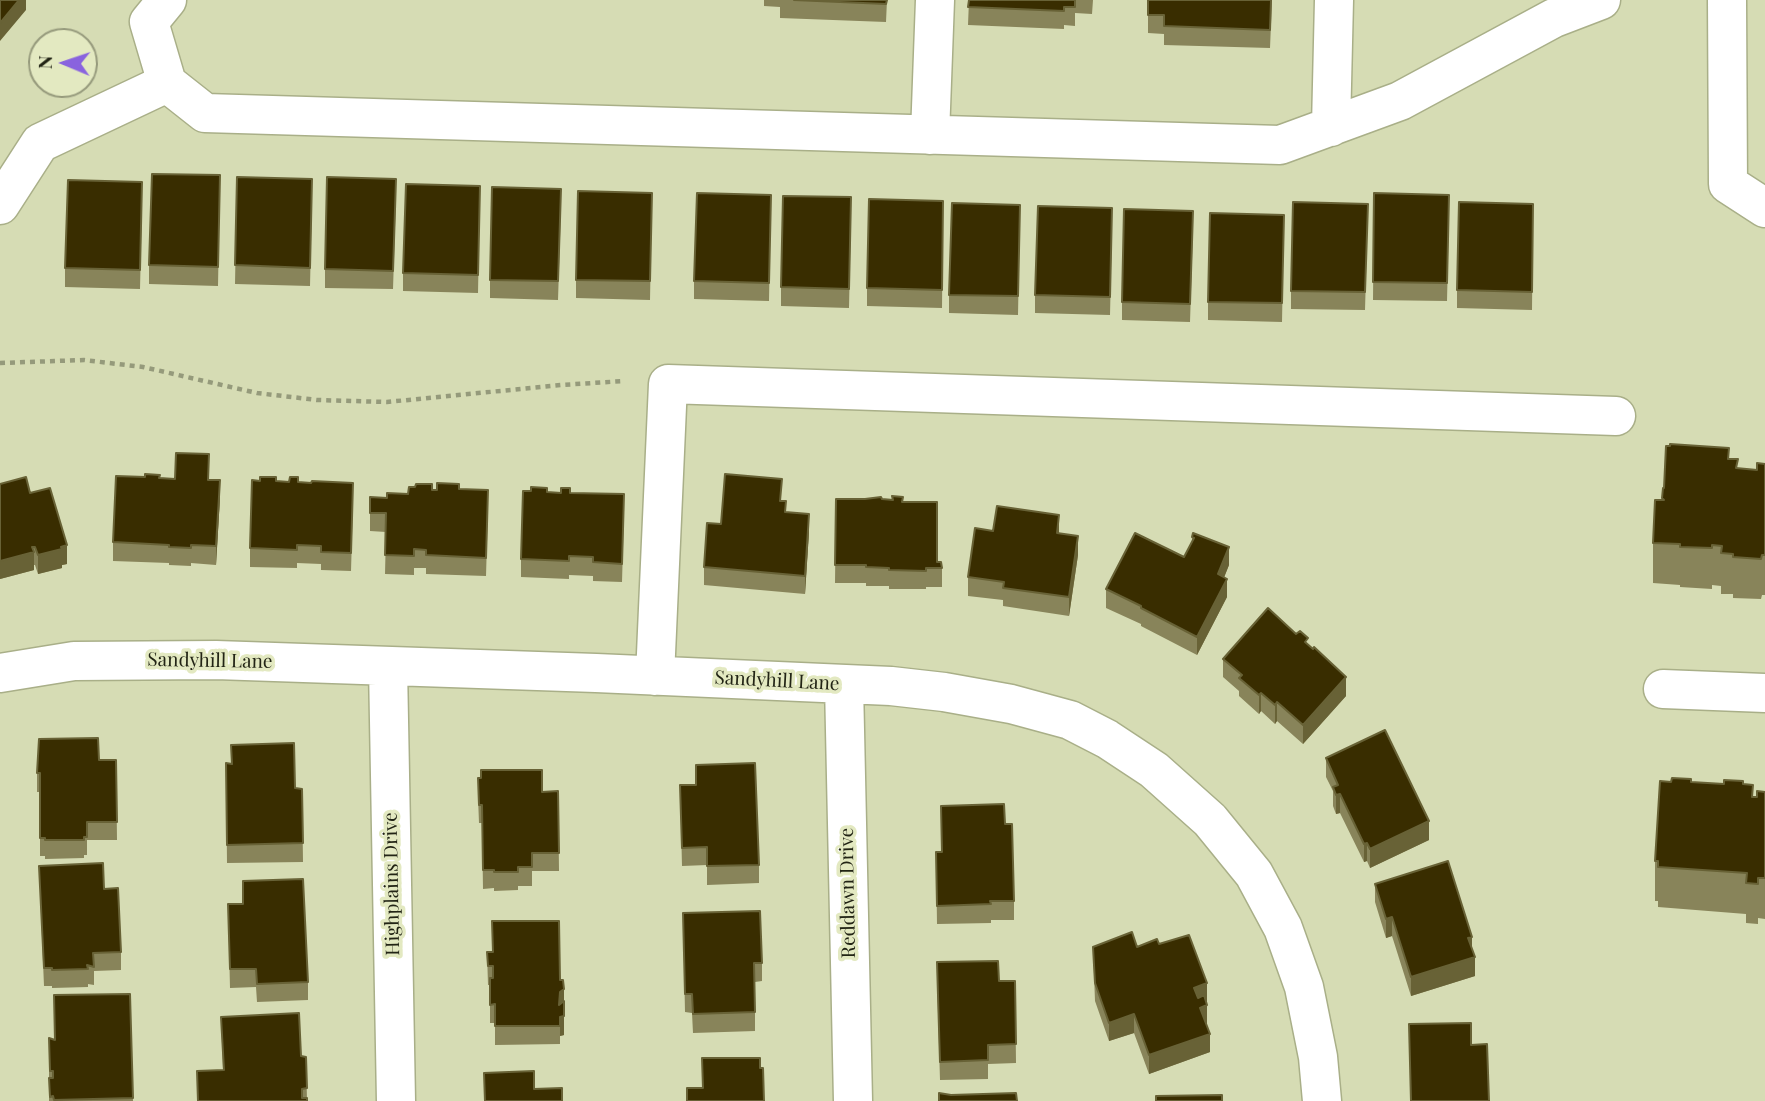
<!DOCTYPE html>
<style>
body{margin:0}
#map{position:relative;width:1765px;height:1101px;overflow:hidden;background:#d6dcb4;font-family:"Playfair Display",serif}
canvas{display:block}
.north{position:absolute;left:28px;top:28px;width:70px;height:70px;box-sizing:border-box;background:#e3e9c1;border:2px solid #969a7c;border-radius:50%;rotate:272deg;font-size:19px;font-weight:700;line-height:28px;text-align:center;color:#222415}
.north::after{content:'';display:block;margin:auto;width:24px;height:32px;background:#8963de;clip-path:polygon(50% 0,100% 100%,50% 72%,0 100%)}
</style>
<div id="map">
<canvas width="1765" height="1101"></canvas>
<div class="north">N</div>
</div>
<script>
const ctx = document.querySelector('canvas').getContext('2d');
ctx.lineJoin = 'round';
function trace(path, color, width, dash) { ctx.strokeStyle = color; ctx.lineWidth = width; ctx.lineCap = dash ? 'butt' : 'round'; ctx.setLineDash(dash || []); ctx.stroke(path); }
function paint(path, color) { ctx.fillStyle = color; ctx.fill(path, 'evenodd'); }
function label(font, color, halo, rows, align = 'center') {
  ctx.font = font + ' "Playfair Display",serif'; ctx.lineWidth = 7; ctx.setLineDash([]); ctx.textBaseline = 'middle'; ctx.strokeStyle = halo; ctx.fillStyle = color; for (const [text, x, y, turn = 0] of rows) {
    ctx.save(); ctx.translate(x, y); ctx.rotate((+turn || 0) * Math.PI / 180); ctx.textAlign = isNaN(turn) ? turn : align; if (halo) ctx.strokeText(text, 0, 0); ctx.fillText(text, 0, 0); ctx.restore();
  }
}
const path = new Path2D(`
 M0,363L84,360L143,367L257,393L317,400L387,402L561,385L624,381`);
const minor = new Path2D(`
 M167,0L149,22L167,83L205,113L1280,145L1400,101L1554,18L1601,0
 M1727,0L1728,184L1765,208
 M1331,127L1334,0
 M930,135L935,0
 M0,205L40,143L167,83
 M388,666L396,1101
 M0,673L74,661L216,660L596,673L891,686L944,692L1011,704L1070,720L1107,739L1154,770L1210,820L1254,874L1283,928L1304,987L1318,1057L1322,1101
 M655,676L668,384L1616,416
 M844,684L853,1101
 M1663,689L1765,693`);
const wall = new Path2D(`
 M764,0H887L886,22L780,18V7L764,6Z
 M969,0H1093L1092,14L1075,13V26L1064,25V29L968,25Z
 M1148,0H1272L1270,48L1164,45V34L1148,33Z
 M220,175L218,286L149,284V265Z
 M237,177L312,198L310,286L235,284Z
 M480,186L478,293L403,291V273Z
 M652,193L650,300L576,298V280Z
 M1374,193L1449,213L1447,301L1373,300Z
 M771,195L769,301L694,299V281Z
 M396,197L393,289L325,288V269Z
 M142,201L140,289L65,287V268Z
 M943,201L942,308L867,306V288Z
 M1368,204L1365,310L1291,309V291Z
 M1533,204L1532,310L1457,308V290Z
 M1020,205L1018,315L949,313V295Z
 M561,207L558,300L490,298V280Z
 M1284,215L1282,322L1208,320V302Z
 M851,216L849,308L781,306V287Z
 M1112,227L1110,315L1035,313V295Z
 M1193,230L1190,322L1122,320V302Z
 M1729,459L1738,468L1757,470L1765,464V595H1762L1761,599L1733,598V594H1721V586L1712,585V589L1680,587V585L1653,583V543L1662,500L1663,488Z
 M145,477L209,480L220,498L216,565L191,563V566L169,565V563L113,561V542Z
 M276,481L298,482L353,502L351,571L321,570V564L297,563V568L250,567V548Z
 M0,484L30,493L67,564L62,565V568L38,574L35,565H34V570L0,579Z
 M459,489L488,508L486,576L426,574V568H414V575L385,574L386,532L370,531V497L387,498L432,490Z
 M547,492L570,493L624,512L622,582L593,581V576L569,575V579L521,577V559Z
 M836,499H882L903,502L942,568V587H926V589H889V586H866V583H835Z
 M781,501L786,512L809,532L805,594L704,585V567L721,524Z
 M993,531L1059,534L1078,555L1069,616L1003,606V600L968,596V577Z
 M1192,537L1229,565L1224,577L1227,597L1197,655L1141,626V624L1106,608V589L1184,557L1192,542Z
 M1308,645L1346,696L1303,744L1277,721L1275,724L1261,711L1259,714L1239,696V691L1223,677V659Z
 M231,745L295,788L302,789L303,862L227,863L226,763L231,764Z
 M1326,758L1429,840L1370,868L1367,861L1364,862L1340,813L1336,814L1333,806V791L1326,777Z
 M99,760H116L117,840H87V855H84V858L45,859V856H40V792H37V773Z
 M696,765L759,865V883L707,885V865L682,866L680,785H696Z
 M1671,782L1743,784L1753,797H1757L1765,792V919L1758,918V924L1746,923V914L1658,907V901H1655V861Z
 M558,791L559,871H532V886H518V890L494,891V888L483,889L482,823H479L478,797Z
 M1005,824L1014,901V920H991V923L937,924L936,852H942Z
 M39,866L104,889L121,952V970L94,971V985L88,984V987L52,988V986H44Z
 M243,881L308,982V1000L257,1002L256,987L230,988L228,904H243Z
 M1375,884L1472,949L1475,976L1411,996L1392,936L1386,938L1375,902Z
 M683,913L762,963V981L755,982V1031L693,1033L692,1013L685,1012Z
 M1159,944L1207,1024H1206L1210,1052L1149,1074L1134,1033L1109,1041L1095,1001L1093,947H1137Z
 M487,952L560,980H563L564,1035L560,1036V1044L495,1045V1023H490V985H488Z
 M937,980L1015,981L1016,1063L988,1064V1079L940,1080Z
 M130,994L133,1101H49V1038L54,1040Z
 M221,1017L301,1056L306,1057L307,1101H197V1071L223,1070Z`);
const shadedWall = new Path2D(`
 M19,0H26V10L0,41V23Z
 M220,480V498L216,565V546Z
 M809,514V532L805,594V576Z
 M1059,515V534L1057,533Z
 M1078,536V555L1069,616V597Z
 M67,545V564L62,565V568L38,574V555Z
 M1229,547V565L1218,593V574Z
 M34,552V570L0,579V561Z
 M1227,579V597L1197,655V637Z
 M1346,677V696L1303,744V725Z
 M1261,693V711L1259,714V695Z
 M1277,702V721L1275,724V705Z
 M1340,794V813L1336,814V795Z
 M1429,821V840L1370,868V849Z
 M1367,843V861L1364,862V844Z
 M1392,917V936L1386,938V919Z
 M1472,937V955L1468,938Z
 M1475,957V976L1411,996V977Z
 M1207,983V1002L1194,1006V988Z
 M564,989V1007L559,1023L560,992Z
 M1207,1005V1024L1200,1026V1008Z
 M1134,1014V1033L1109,1041V1023Z
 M564,1016V1035L560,1036V1044V1017Z
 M1210,1034V1052L1149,1074V1055Z`);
const building = new Path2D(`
 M0,0H19L0,23Z
 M794,0H887L886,4Z
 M969,0H1075V7H1064V11L968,7Z
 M1148,0H1271L1270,30L1164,26V15H1148Z
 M152,174L220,175L218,267L149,265Z
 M237,177L312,179L310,268L235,265Z
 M327,177L396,179L393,271L325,269Z
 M68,180L142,182L140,270L65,268Z
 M406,184L480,186L478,275L403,273Z
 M492,187L561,189L558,281L490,280Z
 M578,191L652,193L650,281L576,280Z
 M697,193L771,195L769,283L694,281Z
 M1374,193L1449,195L1447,283L1373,282Z
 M783,196L851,197L849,289L781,287Z
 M869,199L943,201L942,290L867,288Z
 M1293,202L1368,204L1365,292L1291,291Z
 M1459,202L1533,204L1532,292L1457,290Z
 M952,203L1020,205L1018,296L949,295Z
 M1038,206L1112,208L1110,297L1035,295Z
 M1124,209L1193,211L1190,304L1122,302Z
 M1210,213L1284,215L1282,303L1208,302Z
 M1670,444L1729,448L1728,459H1738L1736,468L1757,470V463L1765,464V555H1762L1761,559L1733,557V554L1721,553L1722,546L1712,545V548L1680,547V544L1653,543L1655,500H1664L1662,498L1663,488H1664L1666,446H1670Z
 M176,453L209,454L208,480H220L216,546L191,545V548L169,547V545L113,542L116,476L145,477V474L160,475L159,478L175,479Z
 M725,474L782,479L780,501H786L785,512L809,514L805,576L704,567L707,523L721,524Z
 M26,477L30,493L50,488L67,545L61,547L62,549L38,555L35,547H32L34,552L0,561V484Z
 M260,477H276V481L289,482L290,477H298V482L311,483L312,481L353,483L351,553L321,552V546L297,545V550L250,548L252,480L260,481Z
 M437,483L459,484V489L488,490L486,558L426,555V550L414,549V556L385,555L386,513H370V497L387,498V493L408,494L409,487H415L416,484H432V490H437Z
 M531,487L547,488V492L561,493V488H570V493L624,494L622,564L593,562V557L569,556V561L521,559L523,491H531Z
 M892,496L903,497L902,502H937V562H941L942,568H926V571L889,570V568L866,567V565H835L836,499H865L881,497L882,499L893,500Z
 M997,506L1059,515L1057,533L1078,536L1069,597L1003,588L1004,582L968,577L975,528L993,531Z
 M1135,533L1184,557L1194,538L1192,537L1193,533L1229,547L1218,574L1227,579L1197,637L1141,608V606L1106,589Z
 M1268,608L1296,634L1300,631L1308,638L1305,642L1313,649L1314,647L1346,677L1303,725L1277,702L1275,705L1261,693L1259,695L1239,678L1242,675L1223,659Z
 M1385,730L1429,821L1370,849L1367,843L1364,844L1340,794L1336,795L1333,787L1338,785L1326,758Z
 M98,738L99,760H116L117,822H87V837H84V840H45V838H40V773H37L39,739Z
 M294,743L295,788L302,789L303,843L227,845L226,763L232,764L231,745Z
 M755,763L759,865L707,866V847L682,848L680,785H696V765Z
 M481,770H542V792L558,791L559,853H532V867H518V872H494V870H483L482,805H479L478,778H481Z
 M1672,778L1691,779V782L1724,784V780L1743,781V784L1753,785L1752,797H1757V791L1765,792V878H1758V884L1746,883L1747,873L1658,867V861H1655L1660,781L1671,782Z
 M1004,804L1005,824H1012L1014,901H990L991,904L937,906L936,852H942L941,806Z
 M1448,861L1472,937L1468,938L1475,957L1411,977L1392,917L1386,919L1375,884Z
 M103,863L104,889L118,888L121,952L93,953L94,967L87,965L88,969L52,970V968H44L39,866Z
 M303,879L308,982L257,984L256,969H230L228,904H243V881Z
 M760,911L762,963H754L755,1012L693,1014L692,994H685L683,913Z
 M492,921H559L560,980H563L564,989L560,992L559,1005L564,1001V1016L560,1017V1026H495V1004L490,1005V978H493V966H488L487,952H493Z
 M1132,932L1137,947L1157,939L1159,944L1189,935L1207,983L1194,988L1198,998L1204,995L1207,1005L1200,1008L1210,1034L1149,1055L1134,1014L1109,1023L1095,983L1093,947Z
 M998,961L999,981H1015L1016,1044L988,1045V1060L940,1062L937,962Z
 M130,994L133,1098L54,1100L53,1096L50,1097L49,1078H53V1071H50L49,1038L55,1040L54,995Z
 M299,1013L301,1056L306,1057L307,1088L302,1089V1098H307V1101H198L197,1071L224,1070L221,1017Z
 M1471,1023V1045L1487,1044L1489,1101H1411L1409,1024Z
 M702,1058H760V1068H763L764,1101H687V1088H703Z
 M534,1071V1089L562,1088V1101H485L484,1073Z
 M939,1093L951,1095L1016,1093L1017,1101H939Z
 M1222,1095V1101H1156V1096Z`);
const streetNames = [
 ["Sandyhill Lane",210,661,1],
 ["Sandyhill Lane",777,681,3],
 ["Highplains Drive",392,884,-91],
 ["Reddawn Drive",848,893,-91]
];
trace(minor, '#a9af88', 41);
trace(path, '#959a7b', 4.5, [5, 5]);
trace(minor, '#fff', 38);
paint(wall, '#88845a');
paint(shadedWall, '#686236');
paint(building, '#392d00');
trace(building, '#686236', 2);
label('19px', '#222415', '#e3e9c1', streetNames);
</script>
